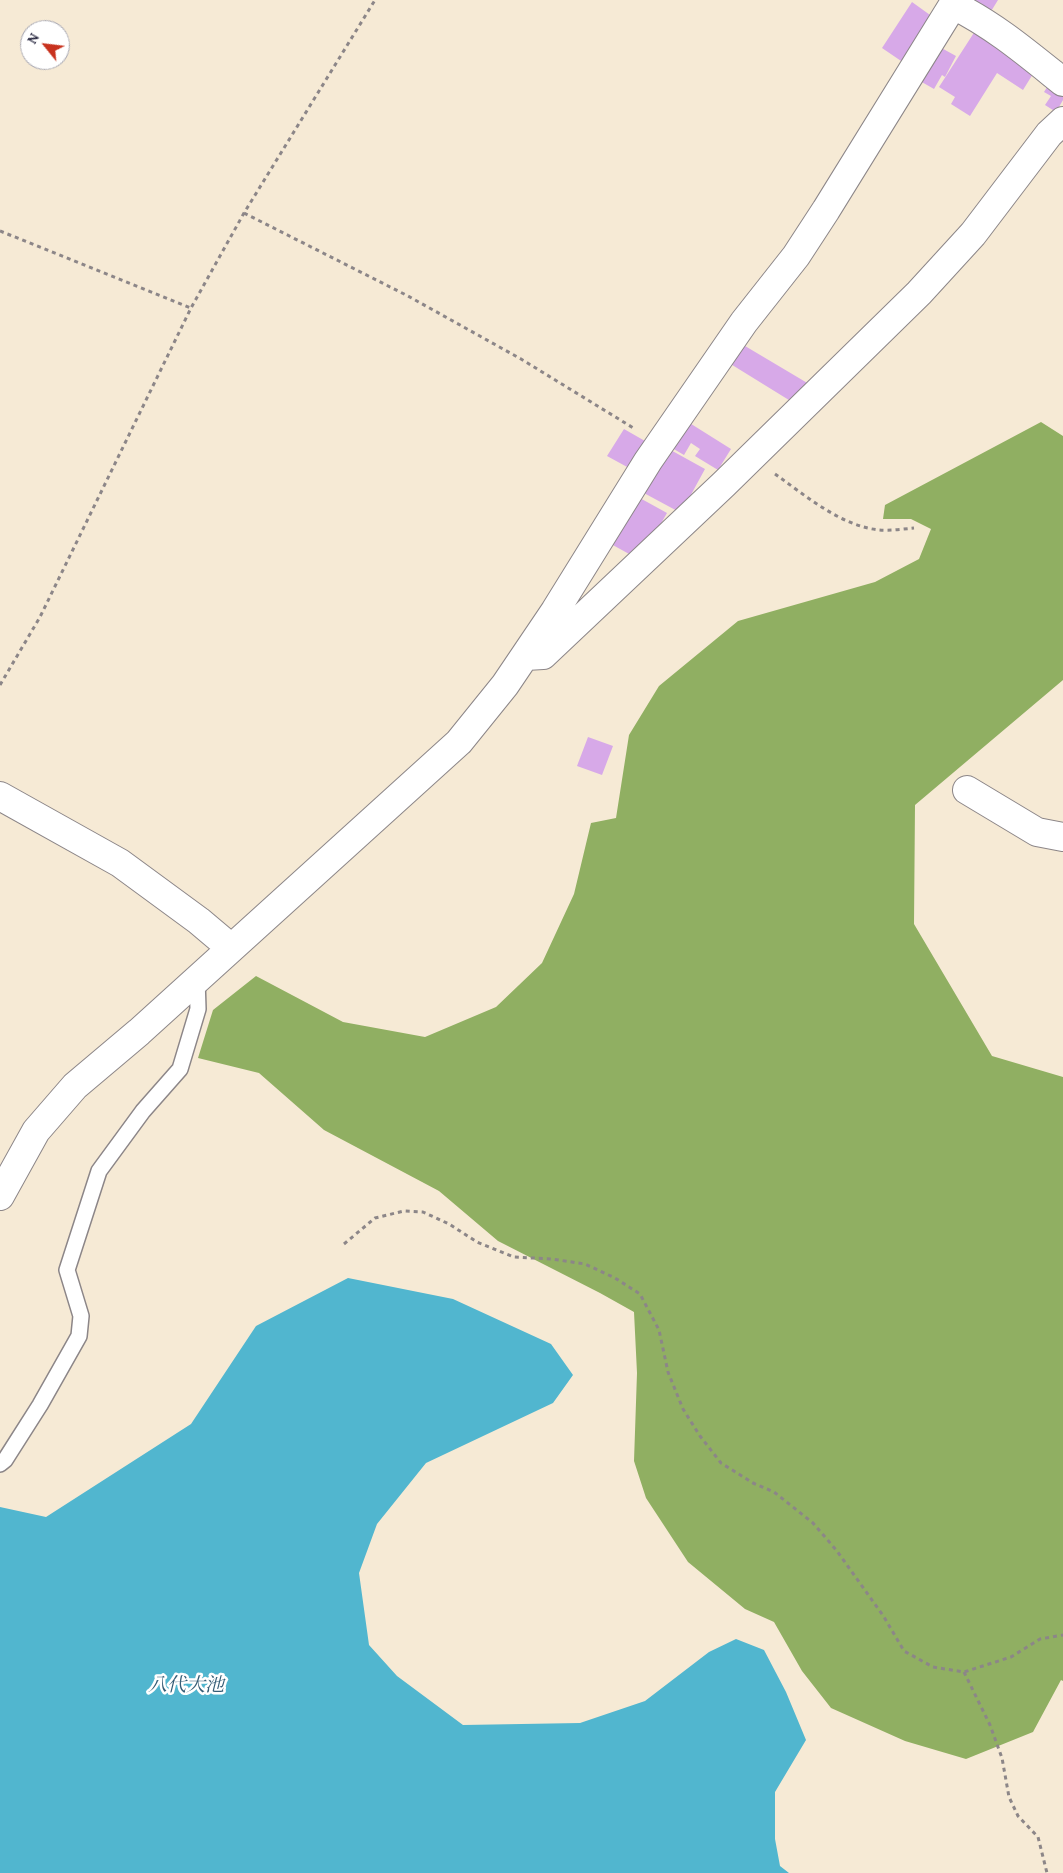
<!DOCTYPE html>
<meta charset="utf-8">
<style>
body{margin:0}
#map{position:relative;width:1063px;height:1873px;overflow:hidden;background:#f6ead5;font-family:"Gentium Book Plus",serif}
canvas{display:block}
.north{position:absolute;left:20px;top:20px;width:50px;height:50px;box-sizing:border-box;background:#fff;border:1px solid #a7a7b1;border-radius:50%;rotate:299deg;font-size:14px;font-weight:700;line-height:20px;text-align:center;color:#22223b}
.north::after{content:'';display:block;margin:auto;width:18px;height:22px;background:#c8321e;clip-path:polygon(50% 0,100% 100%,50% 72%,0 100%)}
</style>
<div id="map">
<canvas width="1063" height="1873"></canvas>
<div class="north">N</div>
</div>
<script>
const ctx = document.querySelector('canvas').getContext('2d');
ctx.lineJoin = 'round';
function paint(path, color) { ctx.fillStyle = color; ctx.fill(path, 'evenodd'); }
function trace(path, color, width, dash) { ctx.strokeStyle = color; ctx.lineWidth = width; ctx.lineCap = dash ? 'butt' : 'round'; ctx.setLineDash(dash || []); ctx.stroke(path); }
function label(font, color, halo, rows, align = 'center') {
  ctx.font = font + ' "Gentium Book Plus","Noto Serif JP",serif'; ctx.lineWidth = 5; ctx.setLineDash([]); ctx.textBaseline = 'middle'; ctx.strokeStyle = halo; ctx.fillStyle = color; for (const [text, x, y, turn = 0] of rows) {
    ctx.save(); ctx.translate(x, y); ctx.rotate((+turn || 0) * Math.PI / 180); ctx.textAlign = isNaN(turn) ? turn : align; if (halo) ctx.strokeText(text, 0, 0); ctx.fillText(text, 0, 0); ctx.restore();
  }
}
const forest = new Path2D(`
 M1041,422L1063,436V680L915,805L914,924L992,1056L1063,1077V1681L1061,1680L1033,1732L966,1759L905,1741L831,1708L802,1671L774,1622L745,1609L688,1562L646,1498L634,1461L637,1373L634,1312L600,1293L498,1241L439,1191L324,1130L259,1073L198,1058L213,1010L256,976L343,1022L425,1037L496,1007L542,963L574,894L591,823L616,818L629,735L659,686L738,621L875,582L919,559L931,529L911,519H883L885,505Z`);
const water = new Path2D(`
 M348,1278L453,1299L551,1344L573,1375L553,1403L426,1463L377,1524L359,1573L369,1645L397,1676L463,1725L580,1723L645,1701L709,1652L736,1639L764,1650L786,1692L806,1740L775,1792V1839L780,1866L789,1873H0V1507L46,1517L191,1424L256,1326Z`);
const building = new Path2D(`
 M968,0H998L990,13Z
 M912,2L937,20L907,65L882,48Z
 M977,28L1036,69L1023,90L997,73L970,116L951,104L955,97L939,87Z
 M936,45L956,56L945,77L942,75L934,89L920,81Z
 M1051,81L1063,88V100L1056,112L1045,105L1051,96L1044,92Z
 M740,343L809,384L797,405L729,363Z
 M688,422L731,449L718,470L695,456L700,449L691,443L684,455L672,448Z
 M624,429L645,441L629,468L607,456Z
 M667,448L705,469L681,513L642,492Z
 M638,497L667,513L640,560L611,544Z
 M588,737L613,746L602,775L577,766Z`);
const path = new Path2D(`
 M244,213L408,296L521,359L635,429
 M0,231L191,308
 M775,474C806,496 841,526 879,530C890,531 903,529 914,528
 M0,685L40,617L191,308L244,213L375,0
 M344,1244L375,1218L404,1211L423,1212L449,1224L477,1242L514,1257L552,1259L585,1264L615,1278L640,1294L659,1330L668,1372L683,1409L700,1436L721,1463L753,1483L774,1492L813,1523L837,1551L884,1617L904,1651L933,1667L964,1672L1011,1657L1040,1639L1063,1635
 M964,1672L990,1725L1002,1758L1009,1797L1018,1816L1038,1837L1047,1873`);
const service = new Path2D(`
 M0,1464L5,1460L40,1405L79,1336L81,1316L67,1270L99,1171L143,1111L180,1069L198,1009L197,978`);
const minor = new Path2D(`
 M953,5C994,25 1028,54 1063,82
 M526,656L543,655L724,484L919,293L973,234L1049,134L1063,121
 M967,790L1037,832L1063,837
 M0,796L120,863L199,921L231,948
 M0,1196L36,1131L75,1086L139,1032L459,742L505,685L555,611L648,461L744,322L796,256L826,210L956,0`);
const waterNames = [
 ["八代大池",186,1686]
];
paint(forest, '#90af62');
paint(water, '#51b6cf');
paint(building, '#d7a9e8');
trace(service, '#8c8688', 18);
trace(minor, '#8c8688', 30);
trace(path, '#8c8688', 3, [4, 4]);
trace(service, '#fff', 15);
trace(minor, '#fff', 28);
label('italic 19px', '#355d76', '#fff', waterNames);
</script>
